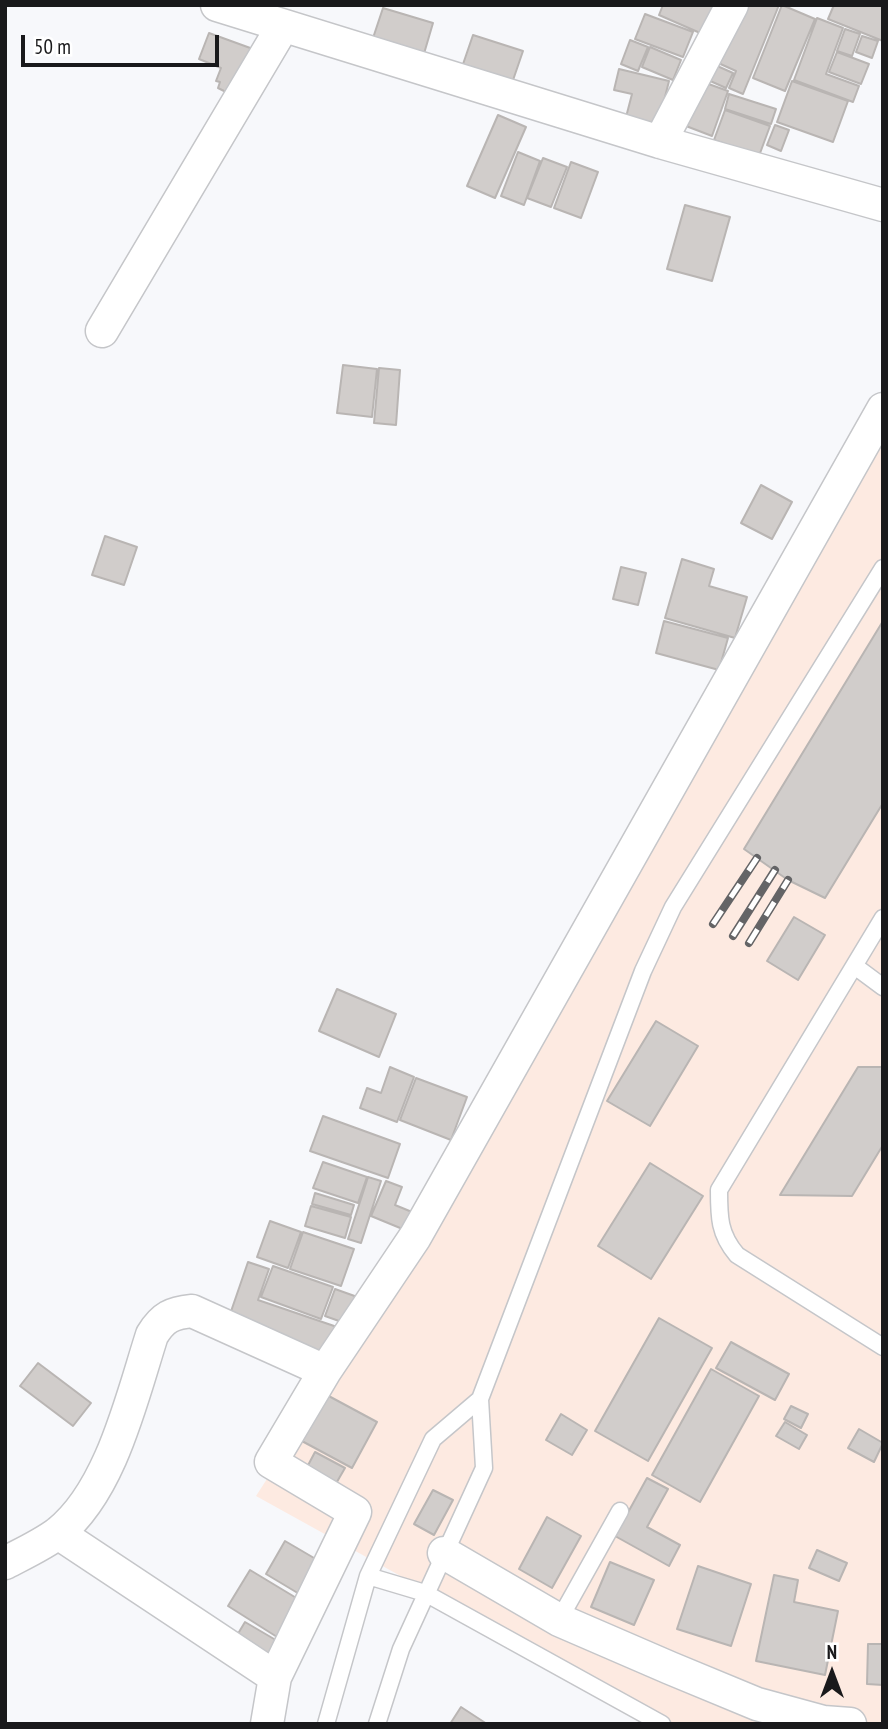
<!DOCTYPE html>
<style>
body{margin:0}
#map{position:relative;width:888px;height:1729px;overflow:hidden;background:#f7f8fb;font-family:"PT Sans Narrow",sans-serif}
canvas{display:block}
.frame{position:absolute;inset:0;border:7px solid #19191b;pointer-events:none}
.north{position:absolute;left:797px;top:1638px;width:70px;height:70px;-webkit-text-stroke:5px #fff;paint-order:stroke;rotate:0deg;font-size:19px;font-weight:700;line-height:28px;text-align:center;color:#19191b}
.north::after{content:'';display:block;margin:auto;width:24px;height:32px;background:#19191b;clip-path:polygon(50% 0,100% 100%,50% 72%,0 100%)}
.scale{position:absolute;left:21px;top:35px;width:198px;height:32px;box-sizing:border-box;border:4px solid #19191b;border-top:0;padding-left:9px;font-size:21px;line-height:24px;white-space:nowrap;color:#19191b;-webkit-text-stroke:5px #fff;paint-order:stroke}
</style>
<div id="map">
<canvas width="888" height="1729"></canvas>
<div class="frame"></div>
<div class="north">N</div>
<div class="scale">50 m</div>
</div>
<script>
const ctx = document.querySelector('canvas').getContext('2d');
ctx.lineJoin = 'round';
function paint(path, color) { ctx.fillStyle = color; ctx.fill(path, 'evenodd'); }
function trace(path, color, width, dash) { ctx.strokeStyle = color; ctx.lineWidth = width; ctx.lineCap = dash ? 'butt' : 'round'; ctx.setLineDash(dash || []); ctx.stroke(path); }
const industrial = new Path2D(`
 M883,429V1724H668L256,1496L500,1117Z`);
const building = new Path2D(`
 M663,5H710L719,9L707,36L659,15Z
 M740,5H779L743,94L729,88L736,71L716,62Z
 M782,5L815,19L785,91L753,78Z
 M834,5H883V41L828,19Z
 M383,8L433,23L423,57L372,41Z
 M645,14L693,32L683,57L635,39Z
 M817,18L843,28L826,74L859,86L853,102L794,80Z
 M845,29L860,34L852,56L837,51Z
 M209,33L253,49L228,93L218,88L220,82L216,81L221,68L199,59Z
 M473,35L523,51L511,86L461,70Z
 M862,36L878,41L872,58L856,52Z
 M630,40L648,47L638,71L621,64Z
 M650,47L681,60L673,80L642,67Z
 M837,52L869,64L861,84L829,72Z
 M715,65L733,73L726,88L708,80Z
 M619,69L669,81L657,129L625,121L632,94L614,90Z
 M792,81L848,101L833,142L777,122Z
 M703,82L728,91L712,136L686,126Z
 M729,94L776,109L771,124L725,109Z
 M725,110L770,126L759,156L714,140Z
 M498,115L526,127L495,198L467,186Z
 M775,125L789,130L781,151L767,145Z
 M518,152L540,161L524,205L501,196Z
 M543,158L567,167L551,207L527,198Z
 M571,162L598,172L581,218L554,208Z
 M685,205L730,217L712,281L667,269Z
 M343,365L377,369L372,417L337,413Z
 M379,368L400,370L396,425L374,423Z
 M761,485L792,502L772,539L741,523Z
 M105,536L137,547L124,585L92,575Z
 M682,559L714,569L709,586L747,597L735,638L665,618Z
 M621,567L646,573L638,605L613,599Z
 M664,621L728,638L719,670L656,653Z
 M883,621V803L825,898L788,880L744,849Z
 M794,917L825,935L798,980L767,961Z
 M337,989L396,1014L379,1057L319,1031Z
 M656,1021L698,1046L650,1126L607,1101Z
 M390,1067L414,1077L397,1122L360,1108L367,1088L381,1093Z
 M858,1067H883V1145L852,1196L780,1195Z
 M416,1078L467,1097L451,1140L400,1120Z
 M323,1116L400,1144L388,1178L310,1151Z
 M323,1162L367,1177L358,1203L313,1188Z
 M650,1163L703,1196L651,1279L598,1246Z
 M368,1177L381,1181L361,1243L348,1239Z
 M386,1181L402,1187L395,1205L412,1212L405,1230L371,1216Z
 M315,1193L354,1205L351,1215L312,1204Z
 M311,1206L351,1217L345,1238L305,1226Z
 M270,1221L301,1232L288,1268L257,1257Z
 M303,1232L354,1249L341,1286L290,1269Z
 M248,1262L269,1269L258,1300L340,1328L329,1358L227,1323Z
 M273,1266L333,1287L321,1319L261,1297Z
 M335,1289L363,1299L353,1326L325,1316Z
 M659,1318L712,1348L648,1461L595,1431Z
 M731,1342L789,1374L775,1400L716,1368Z
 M38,1363L91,1403L73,1426L20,1386Z
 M711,1369L759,1396L700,1502L652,1475Z
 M325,1394L377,1422L352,1468L300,1440Z
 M791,1406L808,1414L801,1428L784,1419Z
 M561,1414L587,1430L572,1455L546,1440Z
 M785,1422L807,1435L799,1449L776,1436Z
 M859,1429L883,1443L874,1462L848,1448Z
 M315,1452L345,1468L334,1487L305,1471Z
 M647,1478L668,1489L647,1527L680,1545L669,1566L615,1536Z
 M433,1490L453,1500L434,1535L414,1524Z
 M547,1517L581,1536L552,1588L519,1569Z
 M285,1541L326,1565L306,1598L266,1574Z
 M817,1550L847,1563L839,1581L809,1568Z
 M610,1562L654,1580L634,1625L591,1607Z
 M698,1566L751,1584L731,1646L677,1629Z
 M250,1570L308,1605L285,1642L228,1606Z
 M774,1575L798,1580L794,1602L838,1611L825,1675L756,1661Z
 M245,1622L286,1646L274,1666L233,1642Z
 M868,1644H883V1685L867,1684Z
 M461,1707L487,1724H450Z`);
const lane = new Path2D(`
 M883,918L719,1190C719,1217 719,1234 737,1255L883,1347
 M856,967L883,987
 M368,1576L425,1593L662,1724
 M559,1620L620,1511
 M326,1724L368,1576L433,1439L480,1399
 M377,1724L401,1649L484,1468L480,1399L643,971L673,907L883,568`);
const street = new Path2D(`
 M217,5L660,142L883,205
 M660,142L732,5
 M102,331L283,26
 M58,1533L275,1677L267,1724
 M444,1553L559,1620L670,1668L757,1704L823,1722L850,1724
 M5,1563C22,1554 42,1545 58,1533C111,1491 132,1397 152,1335C163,1317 172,1313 192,1311L325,1371
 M275,1677L355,1512L271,1462L325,1371L415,1237L883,409`);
const rail = new Path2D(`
 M713,924L757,858
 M733,936L775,870
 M749,943L788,880`);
paint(industrial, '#fdeae1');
paint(building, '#d1cdcb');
trace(building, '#b9b5b3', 2);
trace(lane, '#c5c6c9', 19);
trace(street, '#c5c6c9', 35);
trace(lane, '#fff', 16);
trace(street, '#fff', 32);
trace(rail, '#646466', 8);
trace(rail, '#fff', 5, [16]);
</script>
